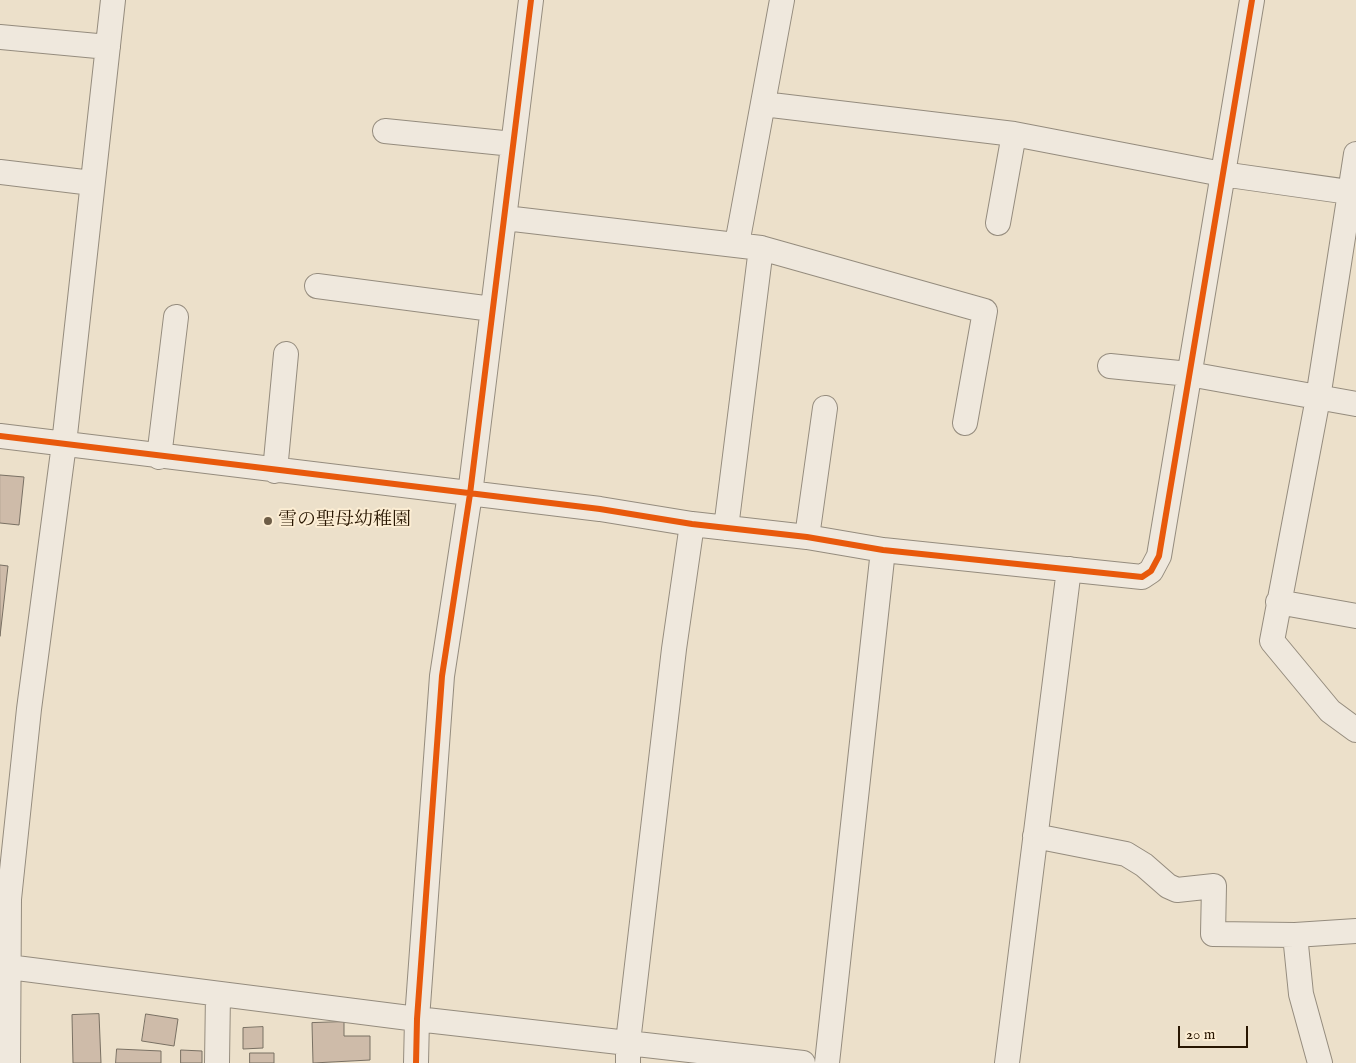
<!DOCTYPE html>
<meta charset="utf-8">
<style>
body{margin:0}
#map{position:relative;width:1356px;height:1063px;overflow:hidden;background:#ece0ca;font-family:"IM FELL English",serif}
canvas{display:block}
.scale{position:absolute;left:1178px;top:1026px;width:70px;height:22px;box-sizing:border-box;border:2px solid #281601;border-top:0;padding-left:6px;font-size:15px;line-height:18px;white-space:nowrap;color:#281601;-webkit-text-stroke:4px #fcedd3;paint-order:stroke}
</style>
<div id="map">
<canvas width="1356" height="1063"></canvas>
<div class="scale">20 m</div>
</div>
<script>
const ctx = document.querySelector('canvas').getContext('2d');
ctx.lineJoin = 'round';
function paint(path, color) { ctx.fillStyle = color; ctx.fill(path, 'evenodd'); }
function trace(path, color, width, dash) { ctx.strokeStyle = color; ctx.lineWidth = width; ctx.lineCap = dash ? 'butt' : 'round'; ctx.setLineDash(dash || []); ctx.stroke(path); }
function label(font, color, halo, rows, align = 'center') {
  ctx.font = font + ' "IM FELL English","Noto Serif JP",serif'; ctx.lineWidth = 4; ctx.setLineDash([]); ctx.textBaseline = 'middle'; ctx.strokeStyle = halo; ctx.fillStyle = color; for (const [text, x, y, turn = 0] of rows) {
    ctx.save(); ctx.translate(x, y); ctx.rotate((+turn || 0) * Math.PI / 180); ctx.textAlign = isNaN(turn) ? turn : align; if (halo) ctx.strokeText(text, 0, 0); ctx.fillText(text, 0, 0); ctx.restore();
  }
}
const building = new Path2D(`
 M0,475L24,477L19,525L0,523Z
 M0,565L8,566L0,636Z
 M99,1014L101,1063H73L72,1015Z
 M146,1014L178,1019L174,1046L142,1041Z
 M344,1022V1036H370V1060L313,1063L312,1023Z
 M263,1027V1048L243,1049V1028Z
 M117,1049L161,1051V1063H116Z
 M181,1050L202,1051V1063H181Z
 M250,1053H274V1063H250Z`);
const street = new Path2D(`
 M0,37L108,47
 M763,104L1014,134L1222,174L1356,193
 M385,131L513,144
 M1356,154L1318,398L1272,641L1330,711L1356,730
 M0,172L92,183
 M505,218L761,248L726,528
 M998,223L1014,134
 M737,244L782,0
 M761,248L985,311L965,423
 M317,286L492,309
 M1110,366L1189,374L1356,404
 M0,436L600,509L692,524L807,537L883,550L1142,577L1151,571L1159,556L1252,0
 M159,457L176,317
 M275,471L286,354
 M807,537L825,408
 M1278,602L1356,616
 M1035,836L1126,854L1144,865L1168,886L1177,890L1214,886L1213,934L1295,935L1356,931
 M1295,935L1301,994L1320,1063
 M0,966L417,1019L803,1063
 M8,1063L9,899L29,709L64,444L113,0
 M217,1063L218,994
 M416,1063L417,1019L442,676L470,494L531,0
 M628,1063V1042L674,649L692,524
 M827,1063L883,550
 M1007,1063L1069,569`);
const cycleway = new Path2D(`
 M0,436L600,509L692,524L807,537L883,550L1142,577L1151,571L1159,556L1252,0
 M416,1063L417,1019L442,676L470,494L531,0`);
const markers = [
 [268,521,5,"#6d5d47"]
];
const poiNames = [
 ["雪の聖母幼稚園",278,521]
];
paint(building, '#cebba9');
trace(building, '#797063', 1);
trace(street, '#958c7e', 26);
trace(street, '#efe8dd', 24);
trace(cycleway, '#e8590c', 6);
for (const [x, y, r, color] of markers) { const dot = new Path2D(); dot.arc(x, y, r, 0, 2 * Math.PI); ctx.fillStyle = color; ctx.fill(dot); trace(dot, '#fcedd3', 2); }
label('19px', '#281601', '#fcedd3', poiNames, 'left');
</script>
